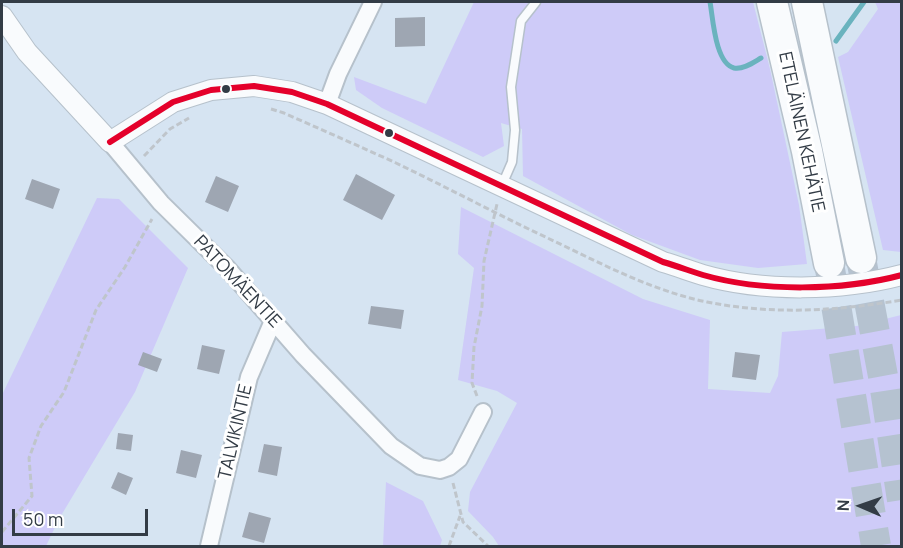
<!DOCTYPE html>
<meta charset="utf-8">
<style>
body{margin:0}
#map{position:relative;width:903px;height:548px;overflow:hidden;background:#d6e4f2;font-family:Manrope,sans-serif}
canvas{display:block}
.frame{position:absolute;inset:0;border:3px solid #333c46;pointer-events:none}
.north{position:absolute;left:831px;top:476px;width:60px;height:60px;-webkit-text-stroke:4px #fff;paint-order:stroke;rotate:272deg;font-size:16px;font-weight:700;line-height:24px;text-align:center;color:#333c46}
.north::after{content:'';display:block;margin:auto;width:21px;height:27px;background:#333c46;clip-path:polygon(50% 0,100% 100%,50% 72%,0 100%)}
.scale{position:absolute;left:12px;top:509px;width:136px;height:27px;box-sizing:border-box;border:3px solid #333c46;border-top:0;padding-left:8px;font-size:18px;line-height:21px;white-space:nowrap;color:#333c46;-webkit-text-stroke:4px #fff;paint-order:stroke}
</style>
<div id="map">
<canvas width="903" height="548"></canvas>
<div class="frame"></div>
<div class="north">N</div>
<div class="scale">50 m</div>
</div>
<script>
const ctx = document.querySelector('canvas').getContext('2d');
ctx.lineJoin = 'round';
function paint(path, color) { ctx.fillStyle = color; ctx.fill(path, 'evenodd'); }
function trace(path, color, width, dash) { ctx.strokeStyle = color; ctx.lineWidth = width; ctx.lineCap = dash ? 'butt' : 'round'; ctx.setLineDash(dash || []); ctx.stroke(path); }
function label(font, color, halo, rows, align = 'center') {
  ctx.font = font + ' Manrope,sans-serif'; ctx.lineWidth = 6; ctx.setLineDash([]); ctx.textBaseline = 'middle'; ctx.strokeStyle = halo; ctx.fillStyle = color; for (const [text, x, y, turn = 0] of rows) {
    ctx.save(); ctx.translate(x, y); ctx.rotate((+turn || 0) * Math.PI / 180); ctx.textAlign = isNaN(turn) ? turn : align; if (halo) ctx.strokeText(text, 0, 0); ctx.fillText(text, 0, 0); ctx.restore();
  }
}
const green = new Path2D(`
 M474,2H753L770,69L799,205L807,264L758,268L700,260L632,235L523,176L522,129L501,123L504,146L483,157L382,108L356,90L354,77L426,104Z
 M875,2H901V252L883,250L838,57L848,52L878,9Z
 M97,198L119,199L188,268L135,392L59,519L46,546H2V395Z
 M461,207L643,299L710,320L708,389L770,393L778,376L782,332L857,326L901,315V546H499L493,537L468,511L470,492L517,403L497,391L458,380L474,268L458,254Z
 M386,482L423,501L442,540L440,546H383Z`);
const stream = new Path2D(`
 M710,2C713,18 715,63 734,68C743,70 754,62 761,58
 M836,41L864,2`);
const building = new Path2D(`
 M425,17V46L395,47V18Z
 M356,174L395,195L382,220L343,200Z
 M216,176L239,186L228,212L205,202Z
 M32,179L60,189L53,209L25,199Z
 M371,306L404,310L401,329L368,324Z
 M202,345L225,350L219,374L197,369Z
 M143,352L162,359L157,372L138,365Z
 M735,352L760,355L756,380L732,377Z
 M118,433L133,435L131,451L116,449Z
 M264,444L282,447L277,476L258,472Z
 M181,450L202,455L196,478L176,473Z
 M118,472L133,478L126,495L111,488Z
 M249,512L271,518L264,543L242,537Z`);
const motorwayTunnel = new Path2D(`
 M861,258L883,376L902,500
 M829,263L876,546`);
const path = new Path2D(`
 M271,109L284,113C322,130 359,146 396,163C444,186 491,211 539,234C593,259 648,290 707,302C772,315 836,311 902,300
 M144,156L170,129L189,118
 M477,396L472,383L474,347L482,306L484,261L497,204
 M453,483L463,522L488,546
 M2,532L32,496L29,458L41,426L64,392L96,310L125,267L152,219
 M449,546L460,516`);
const service = new Path2D(`
 M502,185L512,162L515,130L511,87L521,21L536,2`);
const minor = new Path2D(`
 M327,104L338,74L373,2
 M110,142L161,203L227,268L303,355L391,446L420,466L440,470L449,467L459,459L483,412
 M209,546L249,377L273,321`);
const tertiary = new Path2D(`
 M2,16L27,52L110,142L173,102L211,90L254,86L292,92L327,104L663,262C677,266 690,271 703,275C762,292 842,291 902,275`);
const motorway = new Path2D(`
 M772,2L807,151L829,263
 M807,2L861,258`);
const bus1 = new Path2D(`
 M110,142L173,102L211,90L254,86L292,92L327,104L663,262C677,266 690,271 703,275C762,292 842,291 902,275`);
const markers = [
 [226,89,5,"#333c46"],
 [389,133,5,"#333c46"]
];
const streetNames = [
 ["ETELÄINEN KEHÄTIE",801,132,78],
 ["PATOMÄENTIE",237,282,47],
 ["TALVIKINTIE",236,432,-77]
];
paint(green, '#cecbf8');
trace(stream, '#6ab3be', 5);
paint(building, '#9ea6b2');
trace(motorwayTunnel, '#b5c2d0', 30, [30, 15]);
trace(service, '#b6c1cb', 11);
trace(minor, '#b6c1cb', 20);
trace(tertiary, '#b6c1cb', 22);
trace(motorway, '#b6c1cb', 33);
trace(path, '#bfc5cb', 3, [6, 3]);
trace(service, '#f9fbfd', 8);
trace(minor, '#f9fbfd', 16);
trace(tertiary, '#f9fbfd', 20);
trace(motorway, '#f9fbfd', 30);
trace(bus1, '#e4002b', 6);
for (const [x, y, r, color] of markers) { const dot = new Path2D(); dot.arc(x, y, r, 0, 2 * Math.PI); ctx.fillStyle = color; ctx.fill(dot); trace(dot, '#fff', 2); }
label('18px', '#333c46', '#fff', streetNames);
</script>
